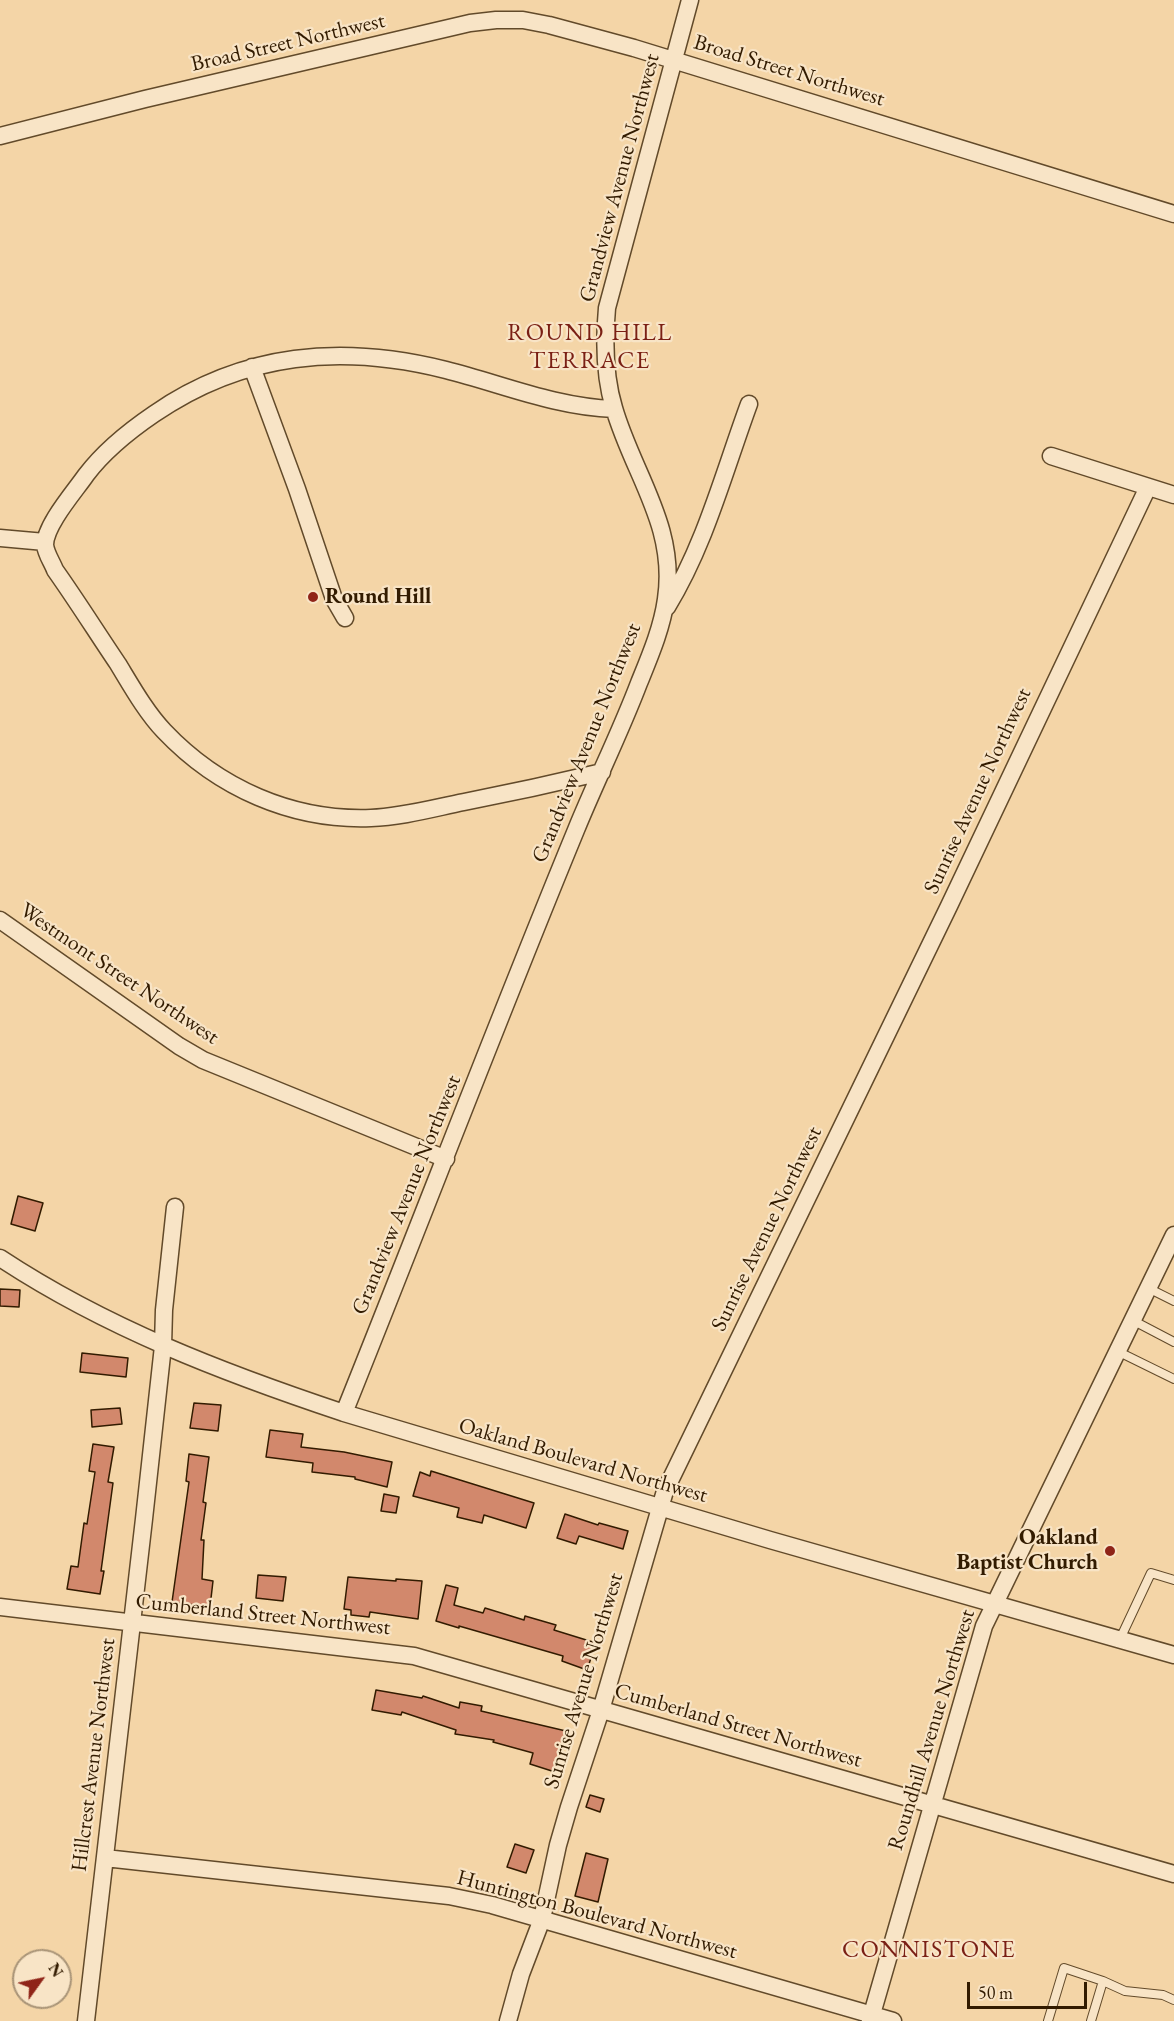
<!DOCTYPE html>
<style>
body{margin:0}
#map{position:relative;width:1174px;height:2021px;overflow:hidden;background:#f4d5a7;font-family:"EB Garamond",serif}
canvas{display:block}
.north{position:absolute;left:12px;top:1949px;width:60px;height:60px;box-sizing:border-box;background:#f8e4c6;border:2px solid #a99477;border-radius:50%;rotate:57deg;font-size:16px;font-weight:700;line-height:24px;text-align:center;color:#321b00}
.north::after{content:'';display:block;margin:auto;width:21px;height:27px;background:#8f2418;clip-path:polygon(50% 0,100% 100%,50% 72%,0 100%)}
.scale{position:absolute;left:967px;top:1982px;width:120px;height:27px;box-sizing:border-box;border:3px solid #321b00;border-top:0;padding-left:8px;font-size:18px;line-height:21px;white-space:nowrap;color:#321b00;-webkit-text-stroke:4px #f8e4c6;paint-order:stroke}
</style>
<div id="map">
<canvas width="1174" height="2021"></canvas>
<div class="north">N</div>
<div class="scale">50 m</div>
</div>
<script>
const ctx = document.querySelector('canvas').getContext('2d');
ctx.lineJoin = 'round';
function paint(path, color) { ctx.fillStyle = color; ctx.fill(path, 'evenodd'); }
function trace(path, color, width, dash) { ctx.strokeStyle = color; ctx.lineWidth = width; ctx.lineCap = dash ? 'butt' : 'round'; ctx.setLineDash(dash || []); ctx.stroke(path); }
function label(font, color, halo, rows, align = 'center') {
  ctx.font = font + ' "EB Garamond",serif'; ctx.lineWidth = 4.5; ctx.setLineDash([]); ctx.textBaseline = 'middle'; ctx.strokeStyle = halo; ctx.fillStyle = color; for (const [text, x, y, turn = 0] of rows) {
    ctx.save(); ctx.translate(x, y); ctx.rotate((+turn || 0) * Math.PI / 180); ctx.textAlign = isNaN(turn) ? turn : align; if (halo) ctx.strokeText(text, 0, 0); ctx.fillText(text, 0, 0); ctx.restore();
  }
}
const building = new Path2D(`
 M18,1196L43,1203L35,1231L11,1224Z
 M0,1289L20,1290L19,1307L0,1306Z
 M82,1353L128,1358L126,1377L80,1372Z
 M194,1403L221,1405L218,1431L190,1428Z
 M120,1408L122,1424L92,1427L91,1410Z
 M270,1430L303,1434L301,1447L344,1452L392,1462L387,1487L355,1479V1477L312,1472L313,1463L266,1457Z
 M93,1444L114,1447L108,1482L113,1483L101,1571H104L100,1594L67,1589L71,1566L78,1567L84,1523L87,1524L95,1472L89,1471Z
 M189,1454L209,1457L203,1502L206,1503L201,1540H204L202,1579L213,1581L210,1607L172,1602L189,1482L186,1481Z
 M431,1471L534,1503L526,1528L484,1515L482,1523L457,1517L459,1508L413,1496L420,1472L430,1476Z
 M384,1494L399,1497L396,1513L381,1511Z
 M565,1514L598,1525L599,1523L628,1531L623,1549L579,1536L576,1544L557,1538Z
 M258,1575L286,1577L283,1601L256,1598Z
 M348,1577L396,1581V1579L422,1581L418,1619L370,1612L369,1617L351,1615V1610L344,1609Z
 M446,1585L458,1588L454,1605L483,1613L485,1608L524,1620L525,1616L556,1625L554,1630L596,1643L587,1670L562,1661L563,1656L459,1626V1628L436,1621Z
 M376,1690L422,1698L423,1696L459,1708L460,1702L482,1706L481,1711L566,1731L555,1772L530,1764L533,1753L493,1742L494,1740L455,1734L456,1730L402,1712L401,1715L372,1710Z
 M590,1795L604,1799L600,1812L586,1807Z
 M515,1844L534,1850L526,1873L507,1867Z
 M586,1853L608,1859L598,1902L575,1896Z`);
const service = new Path2D(`
 M1148,1288L1174,1301
 M1132,1320L1174,1342
 M1117,1351L1174,1379
 M1120,1639L1151,1573L1174,1580
 M1048,2021L1064,1968L1103,1981
 M1091,2021L1103,1981L1125,1991L1163,1995L1174,2000`);
const minor = new Path2D(`
 M0,136L145,99L470,23L496,20H523L549,25L634,48L1174,214
 M252,367L297,489L334,599L345,618
 M1051,456L1174,495
 M0,538L45,542
 M667,607C705,545 724,472 749,404
 M602,772C556,783 510,793 464,802C434,808 402,817 371,818C292,821 218,788 164,731C146,712 132,687 118,664C97,633 77,601 55,570C52,562 46,554 45,545C45,525 75,491 86,475C105,450 129,431 154,414C244,352 342,344 446,370C502,384 555,407 614,409
 M0,920L179,1046L203,1060L446,1159
 M0,1258C106,1328 224,1373 344,1413L770,1540L1174,1655
 M344,1413C422,1219 496,1024 576,830C596,781 620,733 639,683C650,656 662,628 666,599C677,526 633,474 614,408C604,375 604,341 607,308L690,0
 M0,1607L414,1656L1174,1874
 M105,1858L449,1896L492,1905L893,2021
 M86,2021L144,1519L163,1346L164,1310L175,1207
 M508,2021L521,1974L542,1919L558,1845L569,1807L601,1710L665,1491L949,906L1148,487
 M870,2021L984,1626L1174,1235`);
const markers = [
 [313,597,6,"#8f2418"],
 [1110,1551,6,"#8f2418"]
];
const streetNames = [
 ["Broad Street Northwest",288,43,-13],
 ["Broad Street Northwest",789,71,17],
 ["Grandview Avenue Northwest",620,178,-75],
 ["Grandview Avenue Northwest",587,743,-68],
 ["Sunrise Avenue Northwest",978,791,-65],
 ["Westmont Street Northwest",119,974,34],
 ["Grandview Avenue Northwest",407,1195,-68],
 ["Sunrise Avenue Northwest",767,1229,-64],
 ["Oakland Boulevard Northwest",583,1461,16],
 ["Cumberland Street Northwest",263,1615,6],
 ["Sunrise Avenue Northwest",584,1681,-73],
 ["Cumberland Street Northwest",738,1726,16],
 ["Roundhill Avenue Northwest",932,1730,-73],
 ["Hillcrest Avenue Northwest",94,1755,-83],
 ["Huntington Boulevard Northwest",597,1915,15]
];
const poiNames = [
 ["Round Hill",325,597],
 ["Oakland",1098,1538,"right"],
 ["Baptist Church",1098,1563,"right"]
];
const neighbourhoodNames = [
 ["ROUND HILL",590,333],
 ["TERRACE",590,361],
 ["CONNISTONE",929,1950]
];
paint(building, '#d2886c');
trace(building, '#321b00', 1.5);
trace(service, '#624a2a', 10);
trace(minor, '#624a2a', 19);
trace(service, '#f8e4c6', 8);
trace(minor, '#f8e4c6', 16);
for (const [x, y, r, color] of markers) { const dot = new Path2D(); dot.arc(x, y, r, 0, 2 * Math.PI); ctx.fillStyle = color; ctx.fill(dot); trace(dot, '#f8e4c6', 2); }
label('22px', '#321b00', '#f8e4c6', streetNames);
label('bold 22px', '#321b00', '#f8e4c6', poiNames, 'left');
ctx.letterSpacing = '1.5px';
label('24px', '#7a1f14', '#f8e4c6', neighbourhoodNames);
ctx.letterSpacing = '0px';
</script>
